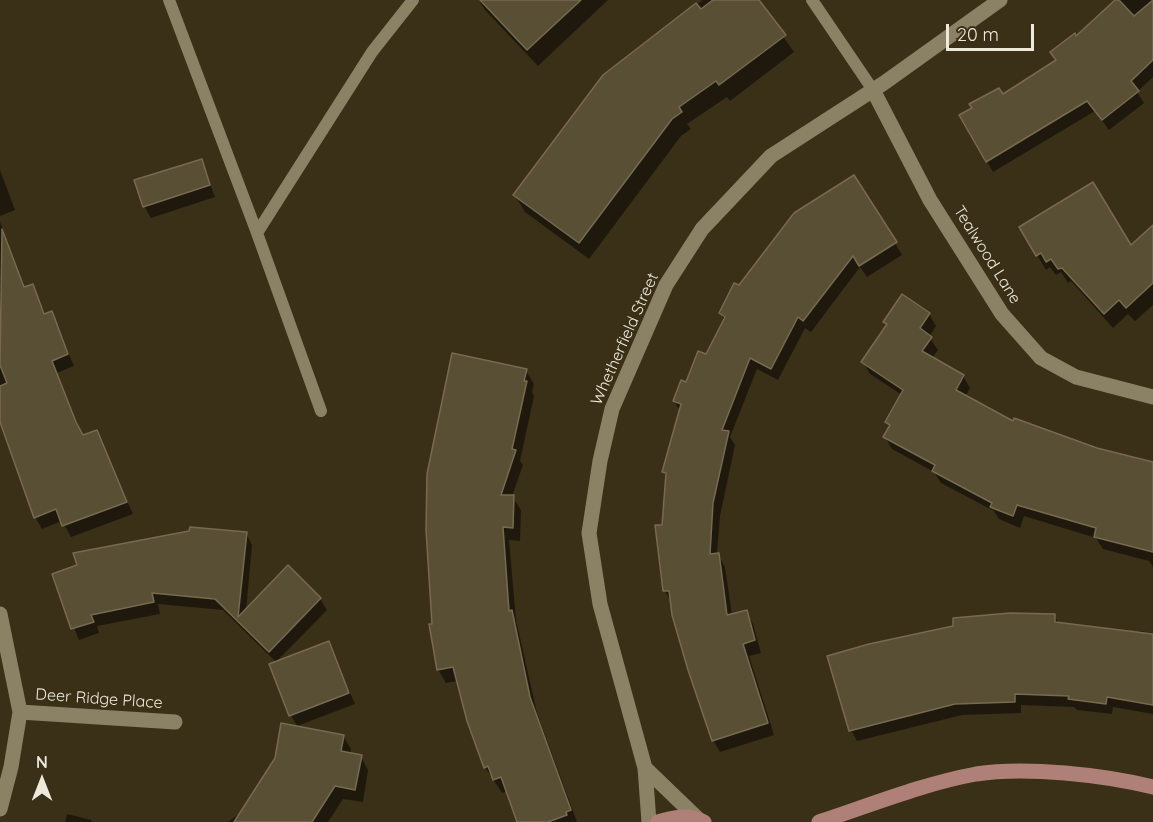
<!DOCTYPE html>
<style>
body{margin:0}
#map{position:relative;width:1153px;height:822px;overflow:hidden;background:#393017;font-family:Quicksand,sans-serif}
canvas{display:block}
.north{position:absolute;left:12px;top:750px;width:60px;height:60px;-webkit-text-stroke:4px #393017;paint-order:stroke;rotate:0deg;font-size:16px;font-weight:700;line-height:24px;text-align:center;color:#efe9db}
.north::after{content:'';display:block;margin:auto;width:21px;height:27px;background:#efe9db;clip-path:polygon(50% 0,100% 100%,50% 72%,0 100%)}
.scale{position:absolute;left:946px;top:24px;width:88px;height:27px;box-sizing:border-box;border:3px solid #efe9db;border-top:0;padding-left:8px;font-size:18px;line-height:21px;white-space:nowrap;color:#efe9db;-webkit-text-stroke:4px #393017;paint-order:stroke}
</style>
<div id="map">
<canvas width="1153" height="822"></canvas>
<div class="north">N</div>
<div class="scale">20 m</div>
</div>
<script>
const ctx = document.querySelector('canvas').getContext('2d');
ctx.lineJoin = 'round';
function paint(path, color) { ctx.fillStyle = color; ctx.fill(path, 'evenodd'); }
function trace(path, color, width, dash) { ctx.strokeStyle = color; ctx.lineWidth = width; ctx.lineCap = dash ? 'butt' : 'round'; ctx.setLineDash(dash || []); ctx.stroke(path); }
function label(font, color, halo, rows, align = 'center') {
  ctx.font = font + ' Quicksand,sans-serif'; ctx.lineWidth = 4.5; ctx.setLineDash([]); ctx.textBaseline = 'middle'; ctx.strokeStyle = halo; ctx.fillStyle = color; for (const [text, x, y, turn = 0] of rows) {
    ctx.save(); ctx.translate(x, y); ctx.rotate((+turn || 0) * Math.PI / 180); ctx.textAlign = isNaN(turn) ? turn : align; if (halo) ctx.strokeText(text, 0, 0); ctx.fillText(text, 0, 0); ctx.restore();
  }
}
const shadow = new Path2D(`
 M479,0H608L538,66L485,10Z
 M703,0H757L794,52L730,101L727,97L687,124L691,129L681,136L589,259L525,212L515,195L604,76Z
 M1117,0H1153V77L1137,92L1144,103L1109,130L1095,111L993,172L961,116L1003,96L1057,62L1076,38Z
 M201,161L215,197L151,218L144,206Z
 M0,170L15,210L0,216Z
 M0,222L25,288L32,286L46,315L51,313L74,366L57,373L82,435L96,432L133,514L71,537L62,521L42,529L35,517L0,419Z
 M1021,228L1131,247L1153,245V305L1135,321L1128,314L1113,328L1071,281L1068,283L1061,272L1056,275L1050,267L1046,270Z
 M895,243L902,255L867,277L860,267L811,332L805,328L778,380L757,369L730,437L735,445L720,516L717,553L725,567L732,615L746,611L753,624L761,653L749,656L774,735L720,752L713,740L672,603L665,591L664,527L667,478L664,472L680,411L674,401L707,356L725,321L720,313L739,287Z
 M929,314L936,326L929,337L938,350L932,358L963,376L970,388L965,397L1014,423L1144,462L1153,470V567L1149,561L1103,549L1096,538L1024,516L1020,528L999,519L994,511L941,483L934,472L892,449L885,437L890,428L886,422L902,395L870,374L863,362L887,326L885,322Z
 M526,371L534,384L532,392L534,396L520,461L523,465L512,496L521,510L520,541L509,540L516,620L537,713L577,822H519L508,791L502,793L485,767L458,681L446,683L438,669L434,625Z
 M246,533L252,545L246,611L320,599L327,610L276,662L223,610L158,604L160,614L97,626L99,633L79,640L53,575Z
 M1054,615L1059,624L1139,634L1140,631L1153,633V714L1113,707L1112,714L1077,710L1074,707L1021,705V713L962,715L857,741L851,730Z
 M328,643L355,704L297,726L291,715Z
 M343,736L351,749L350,755L361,757L368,770L363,802L343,799L328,822H228Z
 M67,814L91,820L92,822H65Z`);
const building = new Path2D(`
 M480,0H581L527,50Z
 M713,0H759L786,35L719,85L716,81L679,107L682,112L672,119L579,243L513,195L603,75L696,3L701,9Z
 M1115,0H1119L1134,16L1153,0V60L1131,81L1139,91L1102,120L1087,101L986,162L959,115L972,108L969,104L999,88L1003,94L1056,60L1050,52L1075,33L1076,36Z
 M202,159L210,185L143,207L134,180Z
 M854,175L897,242L859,266L853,256L803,321L798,317L771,369L750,358L722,430L729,431L713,503L710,554L719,553L727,615L747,610L755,640L743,644L768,723L712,741L688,670L672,615L669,591H663L655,525H662L666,473L662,472L681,404L673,401L681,380L686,382L698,351L706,354L725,317L719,313L734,283L739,285L794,213Z
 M1093,182L1131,245L1153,225V283L1126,308L1119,300L1104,314L1062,268L1058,269L1051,259L1046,262L1041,253L1036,256L1019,227Z
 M2,229L24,287L33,284L44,314L52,311L68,354L52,361L76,422L83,435L97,430L127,502L62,526L56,509L34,518L0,422V386L7,383L0,365Z
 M902,294L930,313L920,328L932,337L922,351L964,375L956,390L1013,421L1014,418L1097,448L1153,462V552L1094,537L1096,528L1017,505L1013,516L990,507L992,503L932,471L935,465L883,437L890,425L885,422L903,390L861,362L887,324L883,322Z
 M452,353L527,369L524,381H527L512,449L516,450L501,495H514L513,528L503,527L509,611L512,610L530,697L571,810L566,812L567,815L548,822H517L501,777L493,780L488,766L484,768L467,721L453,667L437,670L429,624H432L426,530L427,474Z
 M190,527L247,532L238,617L288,565L321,598L269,652L215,599L152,593L154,602L91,615L94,622L71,629L52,574L77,565L73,553L189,531Z
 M1010,613L1055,614V622L1153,634V705L1107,697L1106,704L1068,699L1069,696L1015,694V702L955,704L849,731L827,656L869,644L953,626V618Z
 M329,641L349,693L289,716L269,664Z
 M281,723L344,735L341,751L362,755L355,790L335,786L312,822H234L275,758Z`);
const lane = new Path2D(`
 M169,0L257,233L372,52L413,0
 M812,0L873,90
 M257,233L321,411`);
const street = new Path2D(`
 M873,90L930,200L1002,314L1041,358L1076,377L1153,397
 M0,614L20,712L11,767L0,809
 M20,712L175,722
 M645,768L697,818
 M649,822L645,768L600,604L589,533L600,461L612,409L666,285L702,229L771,156L884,83L1000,0`);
const secondary = new Path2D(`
 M658,822C674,817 689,814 704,822
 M819,822C871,805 922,784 976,774C1026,766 1104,775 1153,787`);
const streetNames = [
 ["Tealwood Lane",987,255,58],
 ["Whetherfield Street",625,339,-66],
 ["Deer Ridge Place",99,699,4]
];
paint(shadow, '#0007');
paint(building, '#594f35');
trace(building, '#766b51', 1.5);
trace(lane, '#8b8165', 12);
trace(street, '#8b8165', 15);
trace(secondary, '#ae8077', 15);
label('16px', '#efe9db', '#393017', streetNames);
</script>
